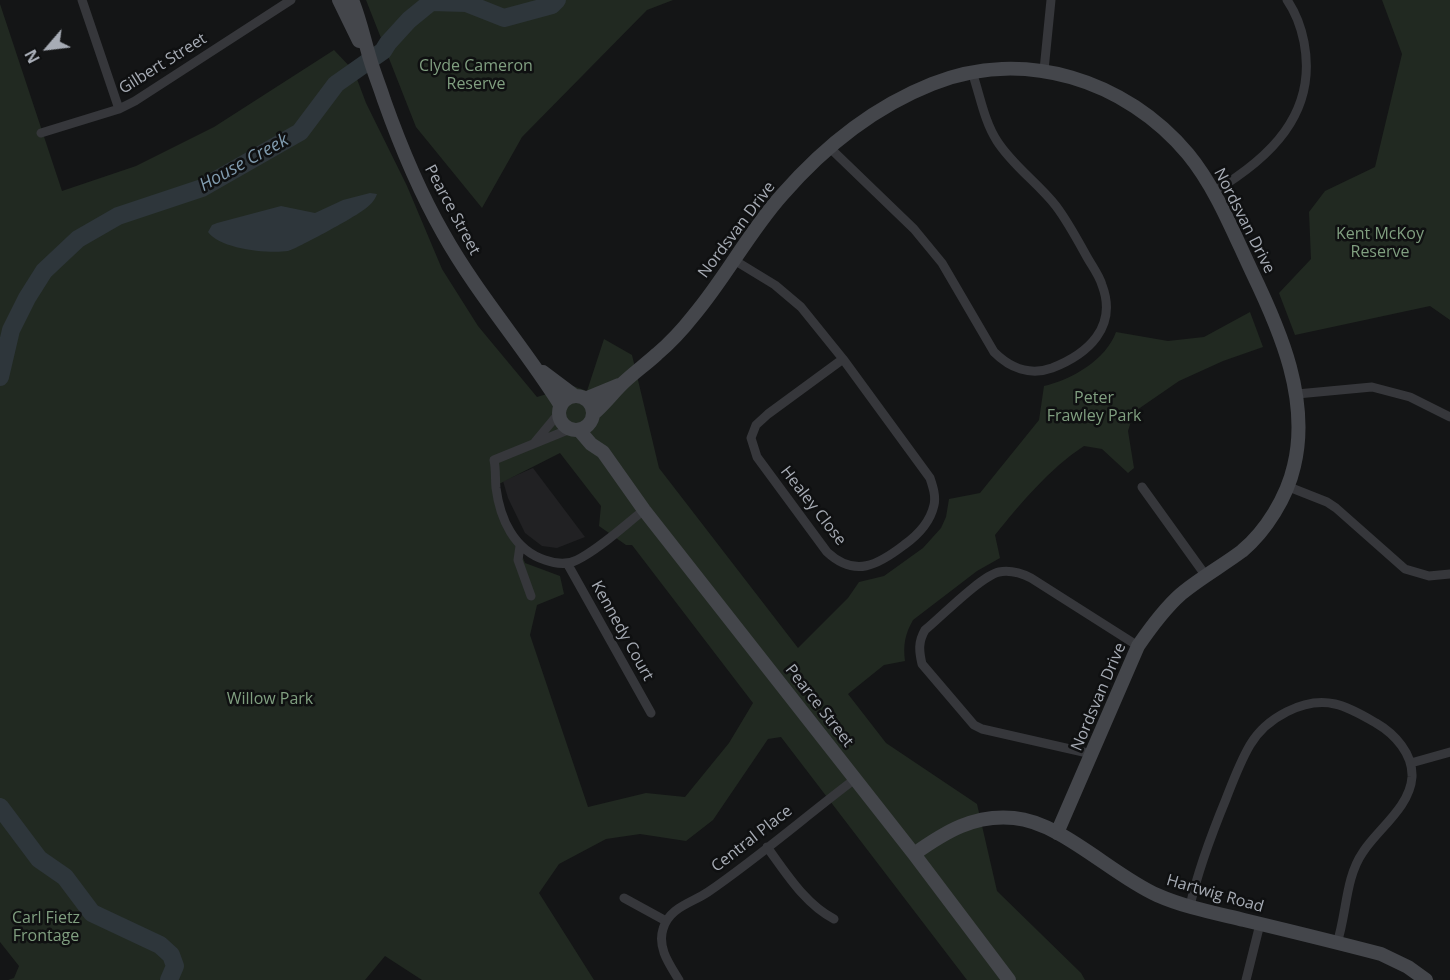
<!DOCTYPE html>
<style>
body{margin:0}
#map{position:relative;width:1450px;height:980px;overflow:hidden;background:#141516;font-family:"Open Sans",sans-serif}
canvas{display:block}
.north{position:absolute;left:18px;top:18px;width:60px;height:60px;-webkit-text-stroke:4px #0f1011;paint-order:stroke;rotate:242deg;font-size:16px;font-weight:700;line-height:24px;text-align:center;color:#a7acb5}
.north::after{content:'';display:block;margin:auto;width:21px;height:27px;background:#a7acb5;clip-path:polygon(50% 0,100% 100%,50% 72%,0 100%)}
</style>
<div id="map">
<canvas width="1450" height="980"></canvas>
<div class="north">N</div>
</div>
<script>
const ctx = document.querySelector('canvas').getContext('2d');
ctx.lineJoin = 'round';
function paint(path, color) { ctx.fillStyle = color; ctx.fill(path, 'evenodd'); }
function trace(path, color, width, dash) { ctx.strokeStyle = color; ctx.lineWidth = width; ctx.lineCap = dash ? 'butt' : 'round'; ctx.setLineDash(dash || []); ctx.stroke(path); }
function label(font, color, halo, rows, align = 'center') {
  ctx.font = font + ' "Open Sans",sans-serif'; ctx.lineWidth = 5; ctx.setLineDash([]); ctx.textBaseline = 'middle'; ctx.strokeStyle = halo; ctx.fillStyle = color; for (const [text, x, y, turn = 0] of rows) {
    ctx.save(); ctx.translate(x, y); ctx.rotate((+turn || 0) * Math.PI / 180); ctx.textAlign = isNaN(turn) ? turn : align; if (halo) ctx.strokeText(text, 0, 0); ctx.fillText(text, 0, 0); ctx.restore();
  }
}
const built = new Path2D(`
 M533,468L585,537L557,548L542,546L525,533L508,498L503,481Z`);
const green = new Path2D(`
 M366,0H673L647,10L522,137L482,208L416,127Z
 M1382,0H1450V320L1430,306L1295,335L1279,293L1311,259L1309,212L1325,191L1375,167L1402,54Z
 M0,4L62,191L136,166L214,127L334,50L354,71L366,103L407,186L442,269L478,326L537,397L573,386L587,391L604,339L632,355L659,468L798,648L848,598L859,582L884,576L923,548L941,528L946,517L949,499L980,493L1039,420L1044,386C1071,380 1106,360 1116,332L1168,341L1204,337L1250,312L1263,347L1223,361L1179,381L1134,412L1128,431L1134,468L1128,473L1102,449L1084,446C1049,469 1021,503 995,535L1000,558L977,571L913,620C905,634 903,645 905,661L884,665L848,694L886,743L977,804L997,891L1081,973L1085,980H967L781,737L768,739L713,820L686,841L640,834L606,839L559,864L539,893L594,980H422L385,956L365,980H8L14,978L19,966L0,942ZM560,453L601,506L599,526L626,545H632L753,703L729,743L685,797L646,793L588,807L530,635L537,605L564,594L560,576L525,563L495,486Z`);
const water = new Path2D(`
 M370,193L377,194C375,201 368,207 362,211C353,218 296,249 288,251C268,254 220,249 208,232L212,225L217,223L281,206L315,213L343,200Z`);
const river = new Path2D(`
 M0,377L11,330L27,298L44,271L78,239L118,216L202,188L300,132L336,84L383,51L388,43L409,20L431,2L466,3L504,18L552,5L557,0
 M0,807L39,859L65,877L92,913L160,945L171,955L175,966L169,980`);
const street = new Path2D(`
 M82,0L119,109
 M1044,70L1051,0
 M41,133L119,109L135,101L291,0
 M830,148L914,229L942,263L994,352C1010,368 1030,376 1052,368C1088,354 1118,327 1102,285C1099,275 1092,266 1087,257C1077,239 1068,222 1056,206C1038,183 1013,166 997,141C984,121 980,95 972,72
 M1213,192C1269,159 1318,114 1304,42C1301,27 1296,13 1287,0
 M734,260L775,285L801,307L843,359L930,478C933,487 936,496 934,505C930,523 918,535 904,545C878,565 855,578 827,552L757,457L751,438L756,425L768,414L843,359
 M1297,394L1372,387L1410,397L1450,417
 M570,429L494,460C496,469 495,478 496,488C500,519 514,550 545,560C556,564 567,565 577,560C598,550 625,525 644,510
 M535,442L559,413
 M1142,487L1206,576
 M1289,487L1327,502L1336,508L1405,569L1429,576L1450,574
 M520,546L518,560L531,596
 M567,563L651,713
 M1092,754L982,729L974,725L922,664C919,651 918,642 925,630C941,617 981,576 999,572C1010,570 1021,573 1031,578L1138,646
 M1411,763L1450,752
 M767,847C786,873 805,904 834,919
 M624,898L666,921
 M1190,906C1198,870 1212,833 1226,799C1233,781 1240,762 1250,745C1266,718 1304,697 1335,704C1349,707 1364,716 1376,723C1395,734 1413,754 1412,777C1410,807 1378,829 1363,852C1345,878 1347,913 1337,943
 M679,980C670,965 657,948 663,929C669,907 692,903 708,892C759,857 806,816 855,779
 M1246,980L1260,924`);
const secondary = new Path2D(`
 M339,0L359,41
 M352,0C359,17 363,35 368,52C372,68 379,84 384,100C400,145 419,191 443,233C477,294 524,347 561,406
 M543,372L575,396
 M559 413a17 17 0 1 1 34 0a17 17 0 1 1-34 0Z
 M585,399L619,385
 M593,414C604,405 611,395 621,385C632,374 645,365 657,354C670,343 683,329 694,315C726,277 749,232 782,195C823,148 874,107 932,84C1024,47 1126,80 1188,154C1216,188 1233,232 1252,272C1281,332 1310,400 1294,466C1287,497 1266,531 1242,551C1222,566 1200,578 1181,594C1164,609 1151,627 1138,646L1057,833
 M579,430L591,444L603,452L644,510L914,854L1009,980
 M914,854C945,832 974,814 1014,818C1061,822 1112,875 1157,895C1184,907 1215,913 1244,920C1290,931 1335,942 1381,954L1408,967L1426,980`);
const streetNames = [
 ["Gilbert Street",163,64,-32],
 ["Pearce Street",452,210,62],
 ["Nordsvan Drive",1244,221,63],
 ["Nordsvan Drive",737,230,-53],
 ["Healey Close",813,506,52],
 ["Kennedy Court",622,631,61],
 ["Nordsvan Drive",1099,697,-67],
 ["Pearce Street",819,706,52],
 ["Central Place",752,839,-38],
 ["Hartwig Road",1215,894,16]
];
const parkNames = [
 ["Clyde Cameron",476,66],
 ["Reserve",476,84],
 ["Kent McKoy",1380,234],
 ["Reserve",1380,252],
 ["Peter",1094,398],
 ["Frawley Park",1094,416],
 ["Willow Park",270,699],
 ["Carl Fietz",46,918],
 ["Frontage",46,936]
];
const waterNames = [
 ["House Creek",244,163,-29]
];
paint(built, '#212123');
paint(green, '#212921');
paint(water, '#2e363b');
trace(river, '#2e363b', 18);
trace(street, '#36373b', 9);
trace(secondary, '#44464b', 14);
label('16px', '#a7acb5', '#0f1011', streetNames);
label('16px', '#809f80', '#0f1011', parkNames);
label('italic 18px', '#809bae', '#0f1011', waterNames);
</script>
